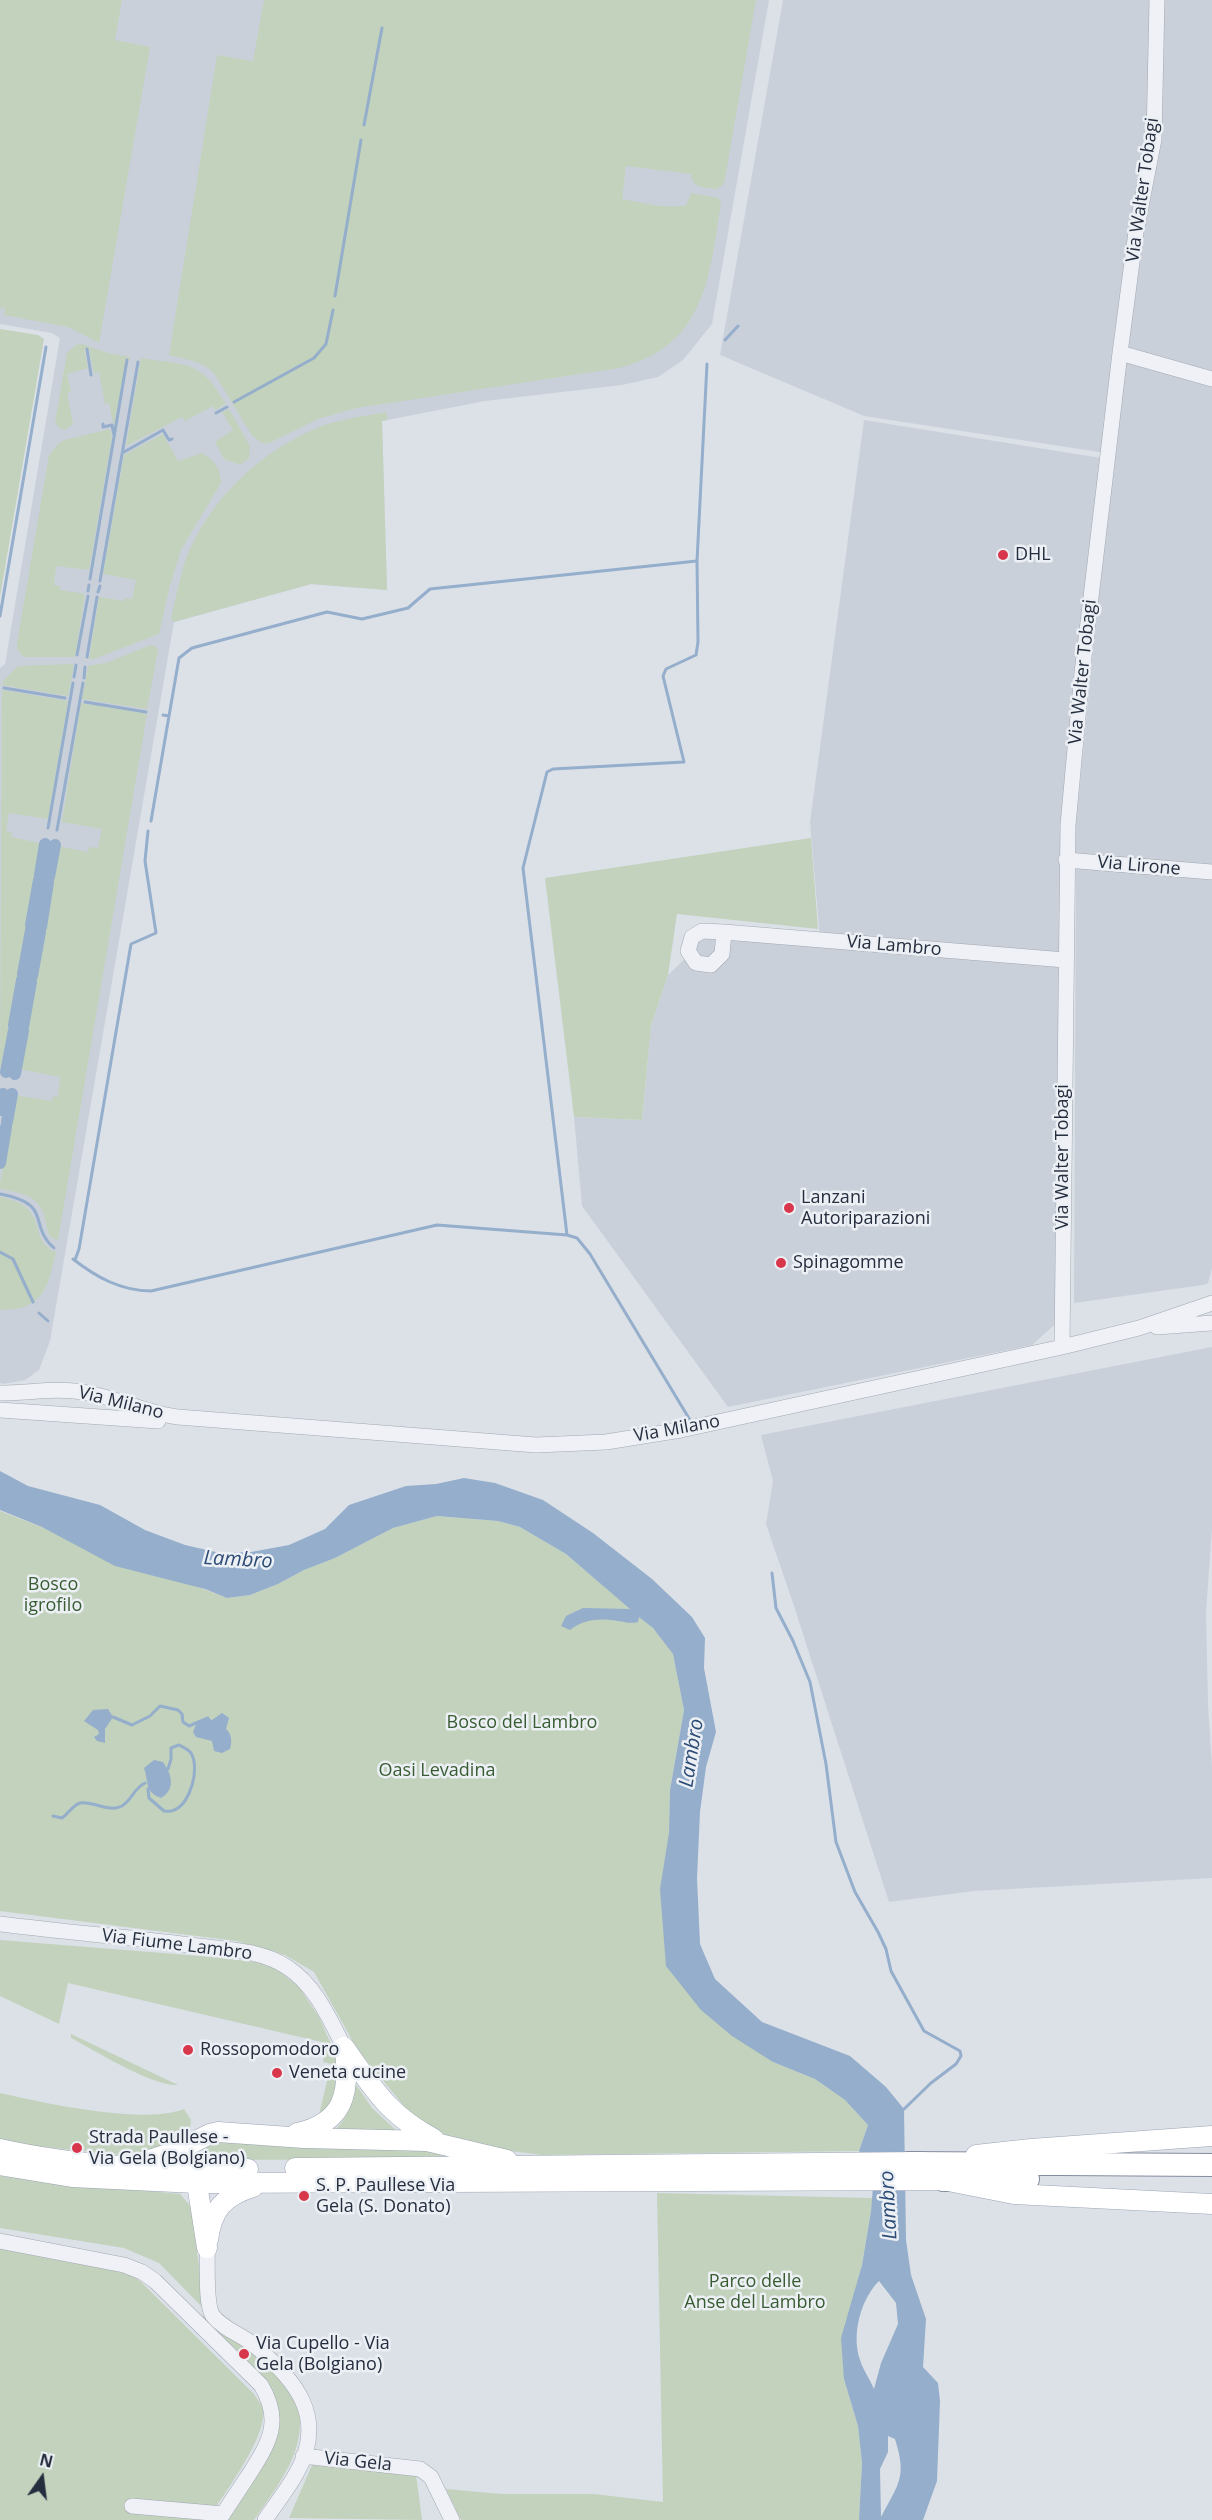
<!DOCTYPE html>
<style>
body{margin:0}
#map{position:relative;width:1212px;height:2520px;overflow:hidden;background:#dce1e8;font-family:"Open Sans",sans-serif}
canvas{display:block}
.north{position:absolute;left:12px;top:2448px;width:60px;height:60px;-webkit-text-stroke:4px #ecf0f5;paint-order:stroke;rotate:14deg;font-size:16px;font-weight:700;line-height:24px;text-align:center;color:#252e3f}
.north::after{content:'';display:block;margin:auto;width:21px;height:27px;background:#252e3f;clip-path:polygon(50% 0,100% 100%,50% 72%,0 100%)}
</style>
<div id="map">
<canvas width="1212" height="2520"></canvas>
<div class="north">N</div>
</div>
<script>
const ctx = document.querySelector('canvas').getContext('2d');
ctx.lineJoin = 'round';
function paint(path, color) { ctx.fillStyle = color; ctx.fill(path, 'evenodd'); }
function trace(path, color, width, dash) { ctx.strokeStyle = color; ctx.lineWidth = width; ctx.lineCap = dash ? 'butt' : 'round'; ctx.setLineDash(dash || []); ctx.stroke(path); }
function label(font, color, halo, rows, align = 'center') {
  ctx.font = font + ' "Open Sans",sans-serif'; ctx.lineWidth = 5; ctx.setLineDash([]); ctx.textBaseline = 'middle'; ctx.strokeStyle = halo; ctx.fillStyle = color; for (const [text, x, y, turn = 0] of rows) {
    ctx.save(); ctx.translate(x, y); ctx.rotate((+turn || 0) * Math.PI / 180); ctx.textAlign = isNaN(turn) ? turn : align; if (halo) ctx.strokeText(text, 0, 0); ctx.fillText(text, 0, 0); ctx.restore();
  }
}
const built = new Path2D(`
 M0,0H769L712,324L683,360L658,377L622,385L485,401L382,421L387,590L311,584L174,622L50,1341L39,1370L25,1380L4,1384L0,1383V668L5,664L60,338L52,333L0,324Z
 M783,0H1212V1268L1208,1283L1203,1285L1074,1303L1076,861L1073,854L1112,454L864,416L720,355Z
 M864,420L1107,459L1068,825L1062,1318L1032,1345L728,1407L582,1206L574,1117L642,1120L651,1026L668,975L689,955L692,937L820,939L810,822Z
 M1212,1347V1528L1206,1613L1208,1705L1212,1766V1878L974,1891L889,1902L794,1606L766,1524L773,1481L761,1435Z`);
const green = new Path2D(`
 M0,0H122L115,40L150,47L99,343L68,327L4,315L5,308L1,307L0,312Z
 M264,0H756L724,184L717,189C704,188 692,188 691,174L626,166L622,199L658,206H686L691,193L718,198L721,203C709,278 706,345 619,368L357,408L318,419L267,444L260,442L251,434L214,373C201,360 186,360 169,355L217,55L253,61Z
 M0,329L38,335L44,339L0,597Z
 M82,344L108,353L130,357V360H126L114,427L109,403L105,404L99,372L94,373L89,349L84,350L88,368L67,374L71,391L67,393L73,424L65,430L59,428L55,422L67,353L76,345Z
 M141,358C188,366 200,359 226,404L215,410L213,406L185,421L182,417L126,446Z
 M229,409L250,446L249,458L240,465L224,459L215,442L233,430L222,412Z
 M386,412L388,420L382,421L387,590L311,584L174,622L171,618C176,597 180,576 187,556C210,500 256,456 310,431C333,420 360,417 386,412Z
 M110,429L112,437L89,570L56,566L54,585L60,586V590L85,594L75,657H23L17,649V643L49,455L59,443L64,440Z
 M163,434L178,461L202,453C214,459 221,469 221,483L181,550L169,589L159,634L94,659H89L99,597L124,601L125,598L132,599L136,580L103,574L124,455Z
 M151,645L156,647L158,651L147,709L82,699L88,666L106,663Z
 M69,664L74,665L68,696L2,685L4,680L18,666Z
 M2,690L68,701L48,819L9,813L6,831L12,832L11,837L44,844L6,1067L0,1066Z
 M81,703L147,714L58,1240L51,1238C46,1229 46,1219 42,1210C35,1194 15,1192 0,1189V1184L15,1095L52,1101L53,1096L58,1097L60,1077L19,1069L57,846L88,852L89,847L98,848L102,829L62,822Z
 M811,838L818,929L677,914L668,975L651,1026L642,1120L574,1117L545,878Z
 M0,1197C52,1206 26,1240 56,1252C48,1288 43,1310 0,1310Z
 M0,1511L227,1598L250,1595L278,1584L304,1570L335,1558L393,1528L437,1516L498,1521L520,1527L566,1554L653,1628L673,1653L684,1710L670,1790L667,1966L773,2062L815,2079L845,2100L868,2125L859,2151L543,2155L477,2147L422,2128L357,2049L314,1972L285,1955L236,1941L0,1911Z
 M0,1940L212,1957L255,1962L275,1968L299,1987L319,2017L339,2062L338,2096L319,2115L331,2064L323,2062L326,2043L68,1983L59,2024L0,1996Z
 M71,2034L178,2085C153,2087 96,2051 71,2038Z
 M355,2083L372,2108L397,2131L328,2136C347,2121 352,2106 355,2083Z
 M0,2093C44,2103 144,2125 184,2109L191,2120L189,2136L140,2157L16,2144L0,2140Z
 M217,2141L375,2145L454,2153L453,2159L202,2160L206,2148Z
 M0,2176L180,2194L191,2207L197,2233V2252L206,2311L159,2263L124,2248L0,2228Z
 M657,2193L873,2198L862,2265L855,2290L844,2379L858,2426L862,2463L859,2520H461L446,2489L502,2494H594L663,2502Z
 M0,2247L130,2274L140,2281L254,2394C256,2398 260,2402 262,2406C272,2431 222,2497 207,2520H0Z
 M210,2315C236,2338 280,2366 295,2398C304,2415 300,2440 293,2457C283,2480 268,2500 254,2520H223L275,2412L201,2316Z
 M312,2465L416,2474L422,2520L289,2518Z`);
const water = new Path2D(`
 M0,1471L28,1486L100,1505L145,1530L185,1545L220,1553L251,1552L289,1545L325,1529L349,1505L406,1486L436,1484L464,1478L495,1483L543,1500L593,1533L652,1579L692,1617L705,1638L704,1668L716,1732L706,1767L700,1812L697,1878L700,1944L715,1979L762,2022L850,2056L886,2087L904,2109L906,2240L911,2275L926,2319L923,2367L938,2383L940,2401L937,2481L923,2520H859L862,2463L858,2426L844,2379L841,2338L862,2265L871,2211L874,2175L859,2151L868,2125L845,2100L815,2079L773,2062L732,2036L701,2010L666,1966L660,1889L669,1833L670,1790L684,1710L673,1654L653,1628L639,1617L638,1622C630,1624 626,1622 618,1621C600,1618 584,1619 570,1630L561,1626L566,1616L583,1608L630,1609L566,1554L520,1527L498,1521L437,1516L393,1528L335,1558L304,1570L278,1584L250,1595L227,1598L205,1589L115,1566L42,1527L0,1510ZM879,2281L896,2303L898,2324L881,2363L874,2389C870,2379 863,2370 860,2360C851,2334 861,2299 879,2281ZM888,2436L895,2439C907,2477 899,2483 881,2517L880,2469L888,2452Z
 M108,1709L113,1717L105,1729V1743L97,1741L94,1737L99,1734L98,1730L84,1721L93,1710Z
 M222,1713L229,1718L226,1729C232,1734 232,1742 230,1749L222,1753L214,1751L212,1741L196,1737L193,1732L197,1722L208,1718L212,1720Z
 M154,1760L163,1762C172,1775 176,1789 161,1798C144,1792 149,1782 144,1768Z`);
const stream = new Path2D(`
 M364,125L382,28
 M335,296L361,140
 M725,340L738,326
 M87,349L91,375
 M234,402L314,358L326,344L333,310
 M216,413L227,407
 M103,424V427L112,425L114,435
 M124,452L163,430L169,440L172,439
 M90,579L127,360
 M100,581L138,362
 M88,591L89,585
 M98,592L100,586
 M0,616L46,347
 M77,655L88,596
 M87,657L97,597
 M74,677L76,665
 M84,678L85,667
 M4,688L65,698
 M85,702L146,712
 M169,716L179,658L192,648L327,612L362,619L408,608L430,589L697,561
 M151,821L169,716L163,715
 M48,828L73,683
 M57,830L83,683
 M0,1194C54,1204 27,1224 54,1248
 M567,1235L523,868L547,772L553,769L684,762L663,676L666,669L696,655L698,642L697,561L707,364
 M0,1252L13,1259L33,1302
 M73,1259C96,1277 121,1291 151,1291L437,1225L567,1235L577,1238L590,1254L690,1420
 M75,1260L79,1249L131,944L156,933L145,861L148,831
 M39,1313L48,1321
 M772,1573L776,1608L793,1641L810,1682L826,1764L836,1842L855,1892L878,1932L886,1949L891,1971L924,2031L960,2051L961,2056L956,2064L931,2083L902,2111
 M113,1717L132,1725L150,1716L160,1706L178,1710L182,1714L183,1722L189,1726L208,1718
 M148,1789L149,1798L164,1811C168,1811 171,1812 174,1810C191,1804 200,1767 191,1753C188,1749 183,1747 179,1745L171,1748V1759L168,1769
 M53,1816L62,1818C68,1814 73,1805 80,1803C94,1801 109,1813 122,1806C132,1800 134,1788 145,1783`);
const canal = new Path2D(`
 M40,875L45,844
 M49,877L55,845
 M31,925L39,880
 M41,927L48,882
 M23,974L31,930
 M32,976L40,932
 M14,1025L22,980
 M23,1027L31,982
 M6,1072L14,1030
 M15,1074L23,1031
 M0,1110L3,1094
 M7,1122L12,1094
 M0,1163L6,1127`);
const minor = new Path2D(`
 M1120,353L1212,379
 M1066,860L1212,872
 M702,931L724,932L722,954L711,965L696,963L688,951L692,937Z
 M724,932L1065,960
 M1157,1327L1212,1323
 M1062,1347L1068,825L1082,673L1120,353L1136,232L1154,139L1157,0
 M0,1393C30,1393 58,1387 88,1393C119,1399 147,1413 178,1417L536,1445L606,1442L681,1430L1062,1347L1139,1328L1212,1303
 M0,1410L158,1421
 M0,1924C63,1932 127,1937 190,1945C221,1949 260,1949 287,1967C316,1986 329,2018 344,2047
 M0,2241L124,2265L142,2272L155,2281L261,2385C283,2422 269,2443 248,2476C238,2491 229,2505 219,2520
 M207,2248C208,2263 205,2305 213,2316C223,2329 242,2335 254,2345C296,2380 328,2418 296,2474C287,2490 275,2505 265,2520
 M303,2456L420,2469L431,2477L452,2520
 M132,2506L223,2514`);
const major = new Path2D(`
 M344,2047C374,2089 387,2114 434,2139
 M297,2133C344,2123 350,2093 345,2051
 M0,2149C80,2167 165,2170 248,2169
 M976,2155L1031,2149L1212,2136
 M143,2162L174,2152L210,2134L218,2132L304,2138L427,2141L507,2160
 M0,2165L72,2177L196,2183L943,2180L1014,2194L1212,2204
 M295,2168L923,2162
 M195,2171L207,2248
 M208,2240C212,2209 224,2196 253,2187`);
const highway = new Path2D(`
 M908,2163L1212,2165
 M943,2180L1028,2179`);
const markers = [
 [1003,555,6,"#d8364b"],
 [789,1208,6,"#d8364b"],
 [781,1263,6,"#d8364b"],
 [188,2050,6,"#d8364b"],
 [277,2073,6,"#d8364b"],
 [77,2148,6,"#d8364b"],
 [304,2196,6,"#d8364b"],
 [244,2354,6,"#d8364b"]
];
const streetNames = [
 ["Via Walter Tobagi",1143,190,-82],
 ["Via Walter Tobagi",1083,672,-84],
 ["Via Lirone",1139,866,5],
 ["Via Lambro",894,946,5],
 ["Via Walter Tobagi",1063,1157,-90],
 ["Via Milano",121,1403,14],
 ["Via Milano",677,1429,-10],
 ["Via Fiume Lambro",177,1945,7],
 ["Via Gela",358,2462,6]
];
const poiNames = [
 ["DHL",1015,555],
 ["Lanzani",801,1198],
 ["Autoriparazioni",801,1219],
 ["Spinagomme",793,1263],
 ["Rossopomodoro",200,2050],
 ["Veneta cucine",289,2073],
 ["Strada Paullese -",89,2138],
 ["Via Gela (Bolgiano)",89,2159],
 ["S. P. Paullese Via",316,2186],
 ["Gela (S. Donato)",316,2207],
 ["Via Cupello - Via",256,2344],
 ["Gela (Bolgiano)",256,2365]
];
const parkNames = [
 ["Bosco",53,1585],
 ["igrofilo",53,1606],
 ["Bosco del Lambro",522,1723],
 ["Oasi Levadina",437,1771],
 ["Parco delle",755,2282],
 ["Anse del Lambro",755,2303]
];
const waterNames = [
 ["Lambro",238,1560,3],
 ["Lambro",692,1753,-81],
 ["Lambro",889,2205,-93]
];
paint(built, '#cad0da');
paint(green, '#c2d2bd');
paint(water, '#94aecb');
trace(stream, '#94aecb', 3);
trace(canal, '#94aecb', 12);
trace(minor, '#a1a8b2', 16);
trace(major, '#9ba4b4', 21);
trace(highway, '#838d9f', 24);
trace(minor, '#eff1f6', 15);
trace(major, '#fff', 20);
trace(highway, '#fff', 22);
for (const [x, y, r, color] of markers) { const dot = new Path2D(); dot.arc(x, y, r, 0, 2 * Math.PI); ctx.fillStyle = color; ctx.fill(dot); trace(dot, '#ecf0f5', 2); }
label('18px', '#252e3f', '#ecf0f5', streetNames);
label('18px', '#252e3f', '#ecf0f5', poiNames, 'left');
label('18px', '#385c31', '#ecf0f5', parkNames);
label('italic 20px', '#2c4c76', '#ecf0f5', waterNames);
</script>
